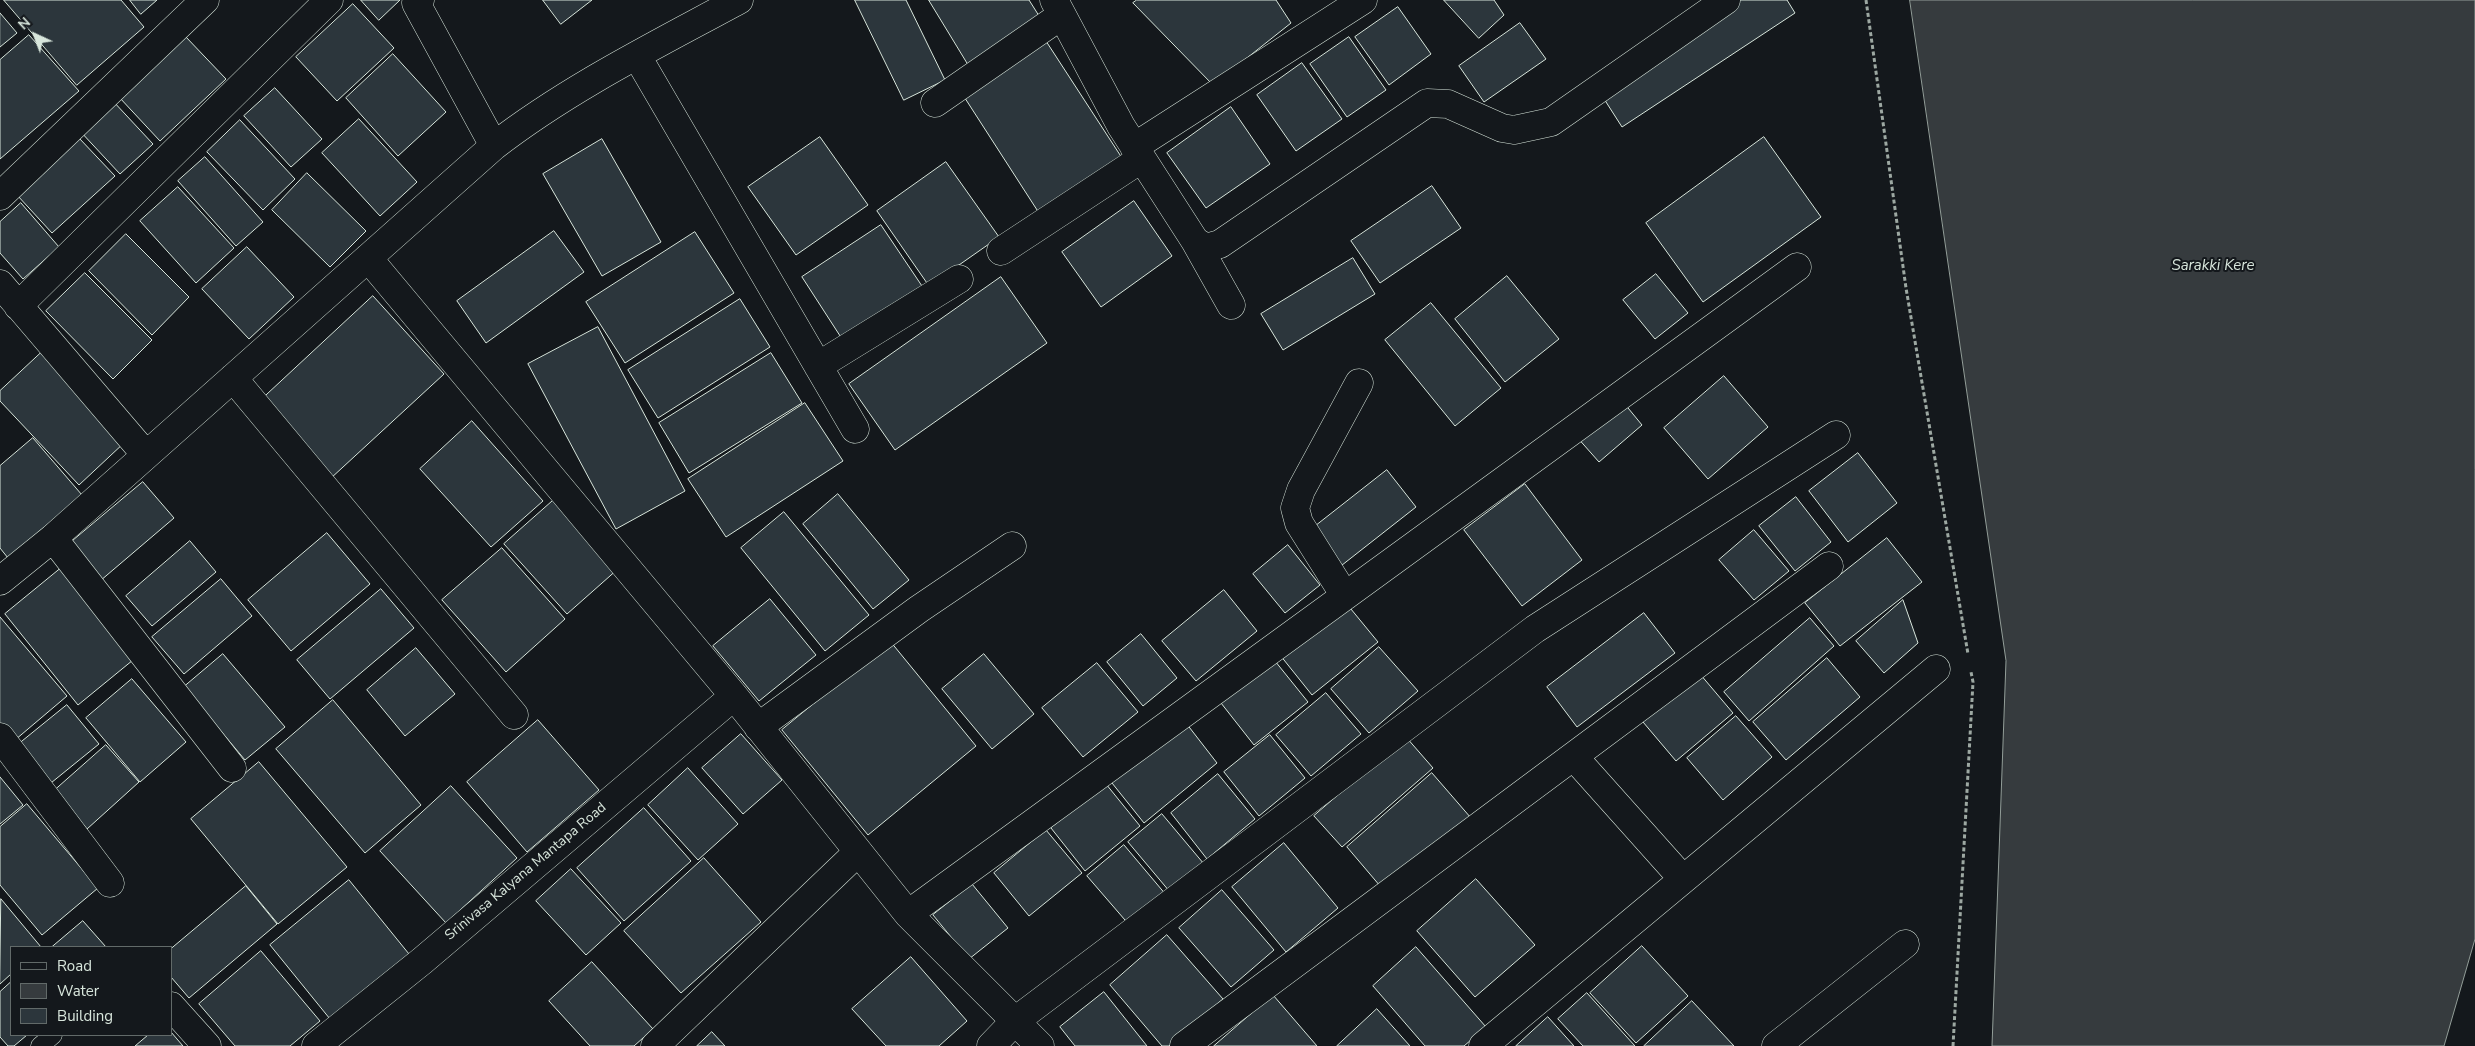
<!DOCTYPE html>
<style>
body{margin:0}
#map{position:relative;width:2475px;height:1046px;overflow:hidden;background:#14181c;font-family:"Nunito Sans",sans-serif}
canvas{display:block}
.legend{position:absolute;left:10px;top:946px;width:162px;height:90px;box-sizing:border-box;background:#14181c;border:1px solid #626a69;margin:0;padding:6px 9px;list-style:none;font-size:15px;color:#d8e6dc}
.legend li{display:flex;align-items:center;gap:10px;height:25px}
.legend b{width:25px;border:1px solid #626a69}
.north{position:absolute;left:10px;top:10px;width:50px;height:50px;-webkit-text-stroke:4px #14181c;paint-order:stroke;rotate:317deg;font-size:14px;font-weight:700;line-height:20px;text-align:center;color:#d8e6dc}
.north::after{content:'';display:block;margin:auto;width:18px;height:22px;background:#d8e6dc;clip-path:polygon(50% 0,100% 100%,50% 72%,0 100%)}
</style>
<div id="map">
<canvas width="2475" height="1046"></canvas>
<ul class="legend">
<li><b style="height:6px;background:#14181c"></b>Road</li>
<li><b style="height:14px;background:#363b3e"></b>Water</li>
<li><b style="height:14px;background:#2c363c"></b>Building</li>
</ul>
<div class="north">N</div>
</div>
<script>
const ctx = document.querySelector('canvas').getContext('2d');
ctx.lineJoin = 'round';
function paint(path, color) { ctx.fillStyle = color; ctx.fill(path, 'evenodd'); }
function trace(path, color, width, dash) { ctx.strokeStyle = color; ctx.lineWidth = width; ctx.lineCap = dash ? 'butt' : 'round'; ctx.setLineDash(dash || []); ctx.stroke(path); }
function label(font, color, halo, rows, align = 'center') {
  ctx.font = font + ' "Nunito Sans",sans-serif'; ctx.lineWidth = 4; ctx.setLineDash([]); ctx.textBaseline = 'middle'; ctx.strokeStyle = halo; ctx.fillStyle = color; for (const [text, x, y, turn = 0] of rows) {
    ctx.save(); ctx.translate(x, y); ctx.rotate((+turn || 0) * Math.PI / 180); ctx.textAlign = isNaN(turn) ? turn : align; if (halo) ctx.strokeText(text, 0, 0); ctx.fillText(text, 0, 0); ctx.restore();
  }
}
const water = new Path2D(`
 M1910,0H2475V939L2444,1046H1992L2006,661Z`);
const building = new Path2D(`
 M4,0H121L144,27L77,85Z
 M130,0H157L141,14Z
 M361,0H400L379,20Z
 M543,0H592L561,24Z
 M855,0H906L945,80L904,100Z
 M929,0H1029L1041,19L968,64Z
 M1137,0H1276L1291,23L1213,85L1133,3Z
 M1444,0H1494L1504,15L1479,38Z
 M1735,0H1787L1795,13L1622,127L1599,91Z
 M353,4L394,48L337,101L296,57Z
 M1398,7L1431,54L1389,85L1355,37Z
 M0,13L17,33L0,47Z
 M1520,23L1546,59L1484,102L1459,66Z
 M29,35L79,91L0,159V60Z
 M185,36L226,79L160,141L119,97Z
 M1349,37L1386,90L1347,117L1310,64Z
 M1044,38L1122,158L1039,213L961,92Z
 M393,54L446,112L398,156L346,98Z
 M1302,63L1342,119L1296,151L1257,95Z
 M275,88L322,139L291,167L244,116Z
 M112,100L153,144L120,174L79,130Z
 M1231,107L1270,164L1206,208L1167,153Z
 M359,119L417,182L380,216L322,153Z
 M240,120L295,179L263,210L207,152Z
 M820,137L868,205L796,255L748,187Z
 M1764,137L1821,217L1703,302L1646,223Z
 M79,138L115,176L52,233L17,195Z
 M602,139L661,242L602,276L543,174Z
 M205,157L263,222L236,246L178,181Z
 M946,162L999,237L929,286L877,211Z
 M307,173L366,231L330,267L272,210Z
 M1432,186L1461,228L1380,283L1351,241Z
 M178,187L234,248L196,283L140,221Z
 M1134,201L1172,256L1101,307L1062,252Z
 M21,203L59,247L23,279L0,253V222Z
 M881,225L924,289L844,342L802,277Z
 M554,231L584,272L486,343L457,301Z
 M695,232L734,293L625,363L586,302Z
 M126,234L189,297L152,335L89,271Z
 M247,247L294,297L249,339L202,289Z
 M1353,258L1375,294L1283,350L1261,314Z
 M85,273L152,340L113,379L46,311Z
 M1656,274L1688,313L1655,339L1623,300Z
 M1507,276L1559,339L1505,382L1455,319Z
 M1001,277L1047,343L895,450L849,384Z
 M373,296L444,374L330,479L259,402Z
 M740,299L770,347L658,418L628,370Z
 M1431,303L1501,388L1455,426L1385,340Z
 M598,327L685,491L616,529L528,364Z
 M42,352L125,442L79,485L0,401V391Z
 M771,353L802,403L689,473L659,423Z
 M1724,376L1768,427L1708,479L1664,428Z
 M1619,397L1642,425L1599,462L1576,436Z
 M805,403L843,461L726,537L688,479Z
 M472,421L543,501L491,547L420,469Z
 M33,438L82,495L8,558L0,548V466Z
 M1858,453L1897,503L1848,542L1809,491Z
 M1387,470L1416,507L1337,569L1308,532Z
 M143,482L174,518L100,581L69,544Z
 M1525,484L1582,560L1522,606L1464,530Z
 M838,494L909,580L873,609L803,524Z
 M1796,497L1831,542L1795,571L1759,526Z
 M556,498L619,568L567,614L504,544Z
 M784,512L869,615L825,651L741,548Z
 M1754,530L1789,571L1754,600L1719,560Z
 M327,533L370,584L291,651L248,600Z
 M1887,538L1922,582L1840,646L1805,603Z
 M190,541L216,572L152,626L126,596Z
 M1288,545L1320,585L1285,613L1253,574Z
 M502,548L565,619L506,672L442,600Z
 M60,569L133,660L78,705L5,614Z
 M221,579L252,616L184,674L152,637Z
 M381,589L414,628L330,699L297,660Z
 M1224,590L1257,631L1196,681L1162,641Z
 M770,599L816,655L759,701L713,646Z
 M1903,600L1918,643L1884,673L1856,641Z
 M1346,603L1378,642L1312,695L1280,655Z
 M1644,613L1675,653L1577,727L1547,687Z
 M0,617L67,696L15,740L0,723Z
 M1810,618L1834,646L1749,721L1724,692Z
 M1141,634L1177,678L1143,706L1107,662Z
 M890,641L976,746L868,835L782,730Z
 M1379,647L1418,691L1369,733L1331,689Z
 M416,648L455,694L405,736L367,690Z
 M223,654L285,727L245,760L184,687Z
 M984,654L1034,714L992,749L942,689Z
 M1827,658L1860,697L1786,760L1753,722Z
 M1275,661L1308,702L1254,745L1221,703Z
 M1097,663L1138,712L1083,757L1042,708Z
 M1700,674L1733,713L1676,761L1643,722Z
 M132,679L186,742L140,782L86,718Z
 M1326,693L1361,734L1311,776L1276,735Z
 M333,700L421,805L365,853L276,749Z
 M67,705L99,744L46,787L14,748Z
 M1736,716L1772,757L1723,800L1687,758Z
 M538,720L599,790L527,852L467,782Z
 M1186,723L1217,763L1144,823L1112,783Z
 M741,734L782,780L743,814L702,768Z
 M1270,735L1305,778L1259,816L1224,772Z
 M1406,737L1433,768L1342,847L1314,816Z
 M106,745L139,782L87,829L54,791Z
 M259,762L347,867L278,924L191,819Z
 M688,768L738,824L698,860L648,805Z
 M1432,773L1471,818L1386,893L1347,847Z
 M1218,774L1255,819L1207,859L1171,813Z
 M0,777L23,805L0,824Z
 M1106,784L1140,826L1085,871L1051,828Z
 M451,786L517,858L446,923L380,851Z
 M27,804L98,888L42,935L0,885V827Z
 M644,808L691,861L624,921L577,868Z
 M1162,814L1204,864L1170,892L1128,842Z
 M1046,830L1082,873L1029,916L994,873Z
 M1284,843L1338,908L1286,952L1232,887Z
 M1124,845L1167,896L1131,927L1087,876Z
 M704,858L761,922L681,993L624,931Z
 M571,869L621,923L586,955L536,901Z
 M1476,879L1535,945L1475,997L1417,931Z
 M349,880L409,954L330,1019L270,945Z
 M972,884L1008,928L969,959L933,915Z
 M246,886L277,924L189,998L171,977V949Z
 M1222,890L1274,950L1231,987L1179,928Z
 M1,899L41,947H11V974L0,984Z
 M83,921L106,947H52Z
 M1167,935L1223,999L1169,1046H1162L1110,985Z
 M1642,946L1688,996L1636,1043L1590,993Z
 M1416,947L1486,1027L1464,1046H1425L1373,986Z
 M261,951L320,1021L290,1046H235L199,1004Z
 M911,957L967,1021L939,1046H886L852,1009Z
 M592,962L653,1029L634,1046H590L549,1001Z
 M11,982V1035H27L14,1046H8L0,1037V992Z
 M1104,992L1147,1046H1075L1060,1027Z
 M1587,993L1635,1046H1583L1558,1019Z
 M1273,995L1317,1046H1214Z
 M1692,1001L1734,1046H1644Z
 M1377,1009L1410,1046H1337Z
 M1548,1017L1574,1046H1516Z
 M171,1032L183,1046H135L148,1035H171Z
 M712,1032L725,1046H697Z`);
const path = new Path2D(`
 M1866,0L1906,288L1968,654
 M1953,1046L1973,682L1971,672`);
const service = new Path2D(`
 M40,1046L53,1035`);
const minor = new Path2D(`
 M420,0L416,3L494,146
 M1054,0L1121,126L1195,241L1206,248L1220,244L1427,103L1448,104L1502,128L1514,130L1551,122L1726,0
 M637,56L855,429
 M935,103L1062,15
 M1134,147L1363,0
 M0,196L205,0
 M1195,241L1231,305
 M1001,251L1141,159
 M368,258L734,696L908,914L1040,1046
 M0,284L146,455
 M18,306L329,0
 M818,366L959,279
 M233,378L514,715
 M53,538L232,768
 M0,581L53,538L494,146C569,88 656,45 739,0
 M1345,596L1299,523L1295,508L1301,490L1359,383
 M758,727L919,609L1012,546
 M0,737L110,883
 M1574,757L1683,879
 M908,914L1797,267
 M171,1006L207,1046
 M316,1046L422,961L734,696
 M655,1046L858,852
 M991,1046L1015,1021L1535,629L1836,435
 M1184,1046L1829,566
 M1483,1046L1936,669
 M1776,1046L1905,944`);
const streetNames = [
 ["Srinivasa Kalyana Mantapa Road",526,872,-40]
];
const waterNames = [
 ["Sarakki Kere",2213,266]
];
paint(water, '#363b3e');
trace(water, '#939e99', 1);
paint(building, '#2c363c');
trace(building, '#d8e6dc', 1);
trace(service, '#d8e6dc', 19);
trace(minor, '#d8e6dc', 29);
trace(path, '#9da8a2', 3, [4, 2.5]);
trace(service, '#14181c', 18);
trace(minor, '#14181c', 28);
label('14px', '#d8e6dc', '#14181c', streetNames);
label('italic 15px', '#d8e6dc', '#14181c', waterNames);
</script>
